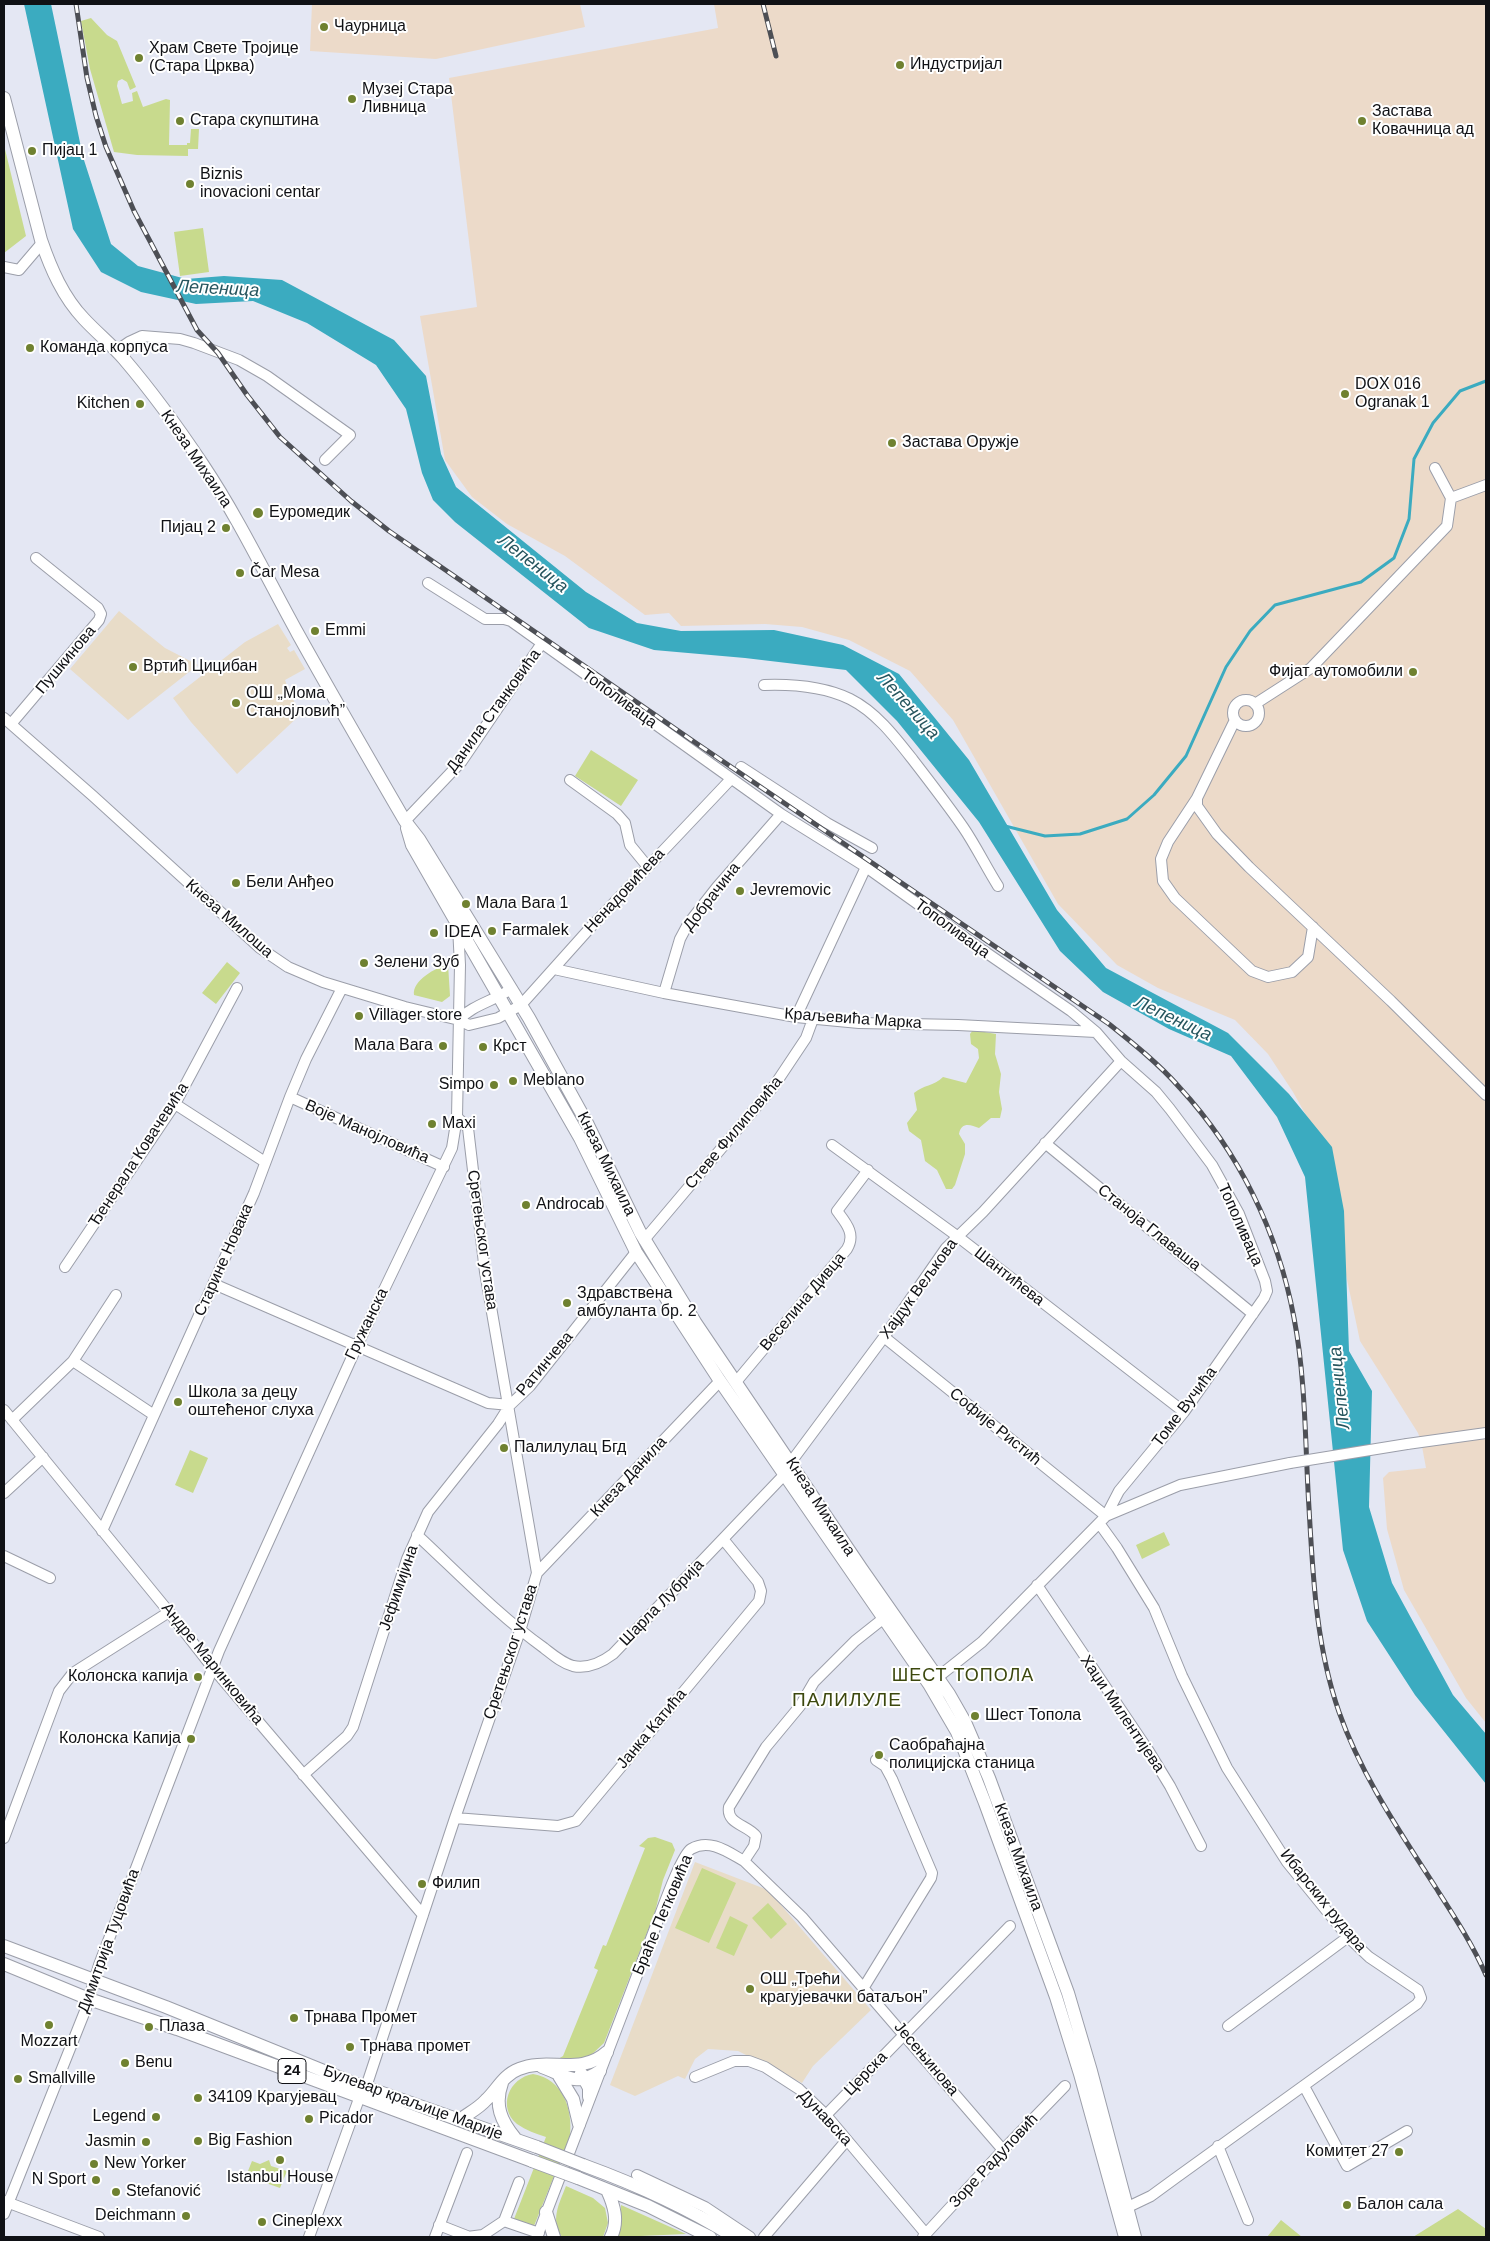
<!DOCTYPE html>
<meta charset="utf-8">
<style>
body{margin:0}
#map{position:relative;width:1490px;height:2241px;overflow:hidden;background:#e4e7f3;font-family:Arial,sans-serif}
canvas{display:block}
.frame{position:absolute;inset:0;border:5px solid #101115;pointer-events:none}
</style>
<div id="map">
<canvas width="1490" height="2241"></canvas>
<div class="frame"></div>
</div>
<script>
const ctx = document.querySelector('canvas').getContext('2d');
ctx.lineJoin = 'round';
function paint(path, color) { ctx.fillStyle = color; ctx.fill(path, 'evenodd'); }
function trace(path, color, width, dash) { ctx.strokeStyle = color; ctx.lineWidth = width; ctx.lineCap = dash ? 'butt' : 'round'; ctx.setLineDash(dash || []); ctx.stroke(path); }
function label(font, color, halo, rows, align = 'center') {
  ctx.font = font + ' Arial,sans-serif'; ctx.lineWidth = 4; ctx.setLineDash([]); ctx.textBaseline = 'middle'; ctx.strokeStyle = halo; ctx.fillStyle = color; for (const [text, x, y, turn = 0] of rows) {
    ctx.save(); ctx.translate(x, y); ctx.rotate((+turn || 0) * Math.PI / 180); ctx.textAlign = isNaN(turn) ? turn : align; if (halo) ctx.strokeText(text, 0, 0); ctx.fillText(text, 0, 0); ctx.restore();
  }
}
const industrial = new Path2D(`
 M312,4H580L585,27L436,59L310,51Z
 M714,4H1486V1723L1466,1698L1404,1590L1387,1529L1383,1478L1389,1472L1426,1468L1421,1441L1418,1433L1360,1341L1330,1199L1321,1142L1293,1092L1268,1054L1235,1020L1158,988L1117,965L1058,904L953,720L910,671L849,640L802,627L765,624L681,626L669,613L645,615L565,556L507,524L472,497L445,460L420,316L477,307L449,78L718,28Z`);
const education = new Path2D(`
 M119,611L165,648L198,665L128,720L70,669Z
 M278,624L291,645L287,648L290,652L294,650L305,669L285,680L290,694L301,714L237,774L191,722L173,698L245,642Z
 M695,1862L768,1890L871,2010L813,2066L802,2083L738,2051L708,2049L695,2059L685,2079L678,2076L635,2096L610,2085Z`);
const green = new Path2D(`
 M91,18L107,35L117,41L136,87L130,90L127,82L122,79L118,81L117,86L122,104L133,101L132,93L137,91L143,107L166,99L170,100L169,145H187V143H190L191,129H199L198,149H188V156L137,155L114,152L90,69L81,21Z
 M4,145L26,236L4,253Z
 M203,228L209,272L180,276L174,232Z
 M591,750L638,780L621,806L575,776Z
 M227,962L240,973L216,1004L202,993Z
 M448,964L450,996L442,1002L414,995C412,980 436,968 448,964Z
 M973,1030L996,1034L995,1054L1001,1074L999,1092L1002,1109L1000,1118H991L979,1128C970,1124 961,1122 959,1134L965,1144V1154L955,1185L952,1189H946L937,1170L925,1161L921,1140L909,1131L907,1123L917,1110L914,1093C923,1085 934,1086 943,1077L966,1083L979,1058L978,1049L971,1044L970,1034Z
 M190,1450L208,1458L193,1493L175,1485Z
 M1164,1532L1170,1545L1142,1559L1136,1545Z
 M655,1837L672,1843L675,1850L663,1880L655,1912L604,2043L588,2058L555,2061L563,2056L598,1970L594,1968L603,1945L606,1946L645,1848L639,1846L648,1838Z
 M702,1868L736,1883L709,1943L675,1928Z
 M768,1903L787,1924L771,1939L752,1918Z
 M730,1916L748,1925L734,1956L716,1948Z
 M533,2074C563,2079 573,2109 570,2136L534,2226L514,2219L546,2137C536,2134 526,2130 517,2124C497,2107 509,2078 533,2074Z
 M269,2160L271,2166L287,2171L280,2188L246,2176L252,2161L260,2164Z
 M566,2186L593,2198L605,2208L608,2223L603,2237H562C550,2220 559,2204 566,2186Z
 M621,2205L686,2234L618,2237L621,2225Z
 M1458,2209L1486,2229V2237H1413Z
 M1281,2220L1302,2237H1267Z`);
const water = new Path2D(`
 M24,4H51L83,157L111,244L138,266L186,279L224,276L282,280L394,340L426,376L441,454L456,487L586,592L637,623L681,631L774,630L843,645L899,674L969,760L1057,910L1106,968L1228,1033L1289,1094L1332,1147L1344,1211L1349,1351L1372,1391L1369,1507L1392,1583L1453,1695L1486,1734V1784L1415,1695L1367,1621L1343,1550L1305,1177L1277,1117L1231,1056L1169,1029L1103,992L1060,951L979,822L897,721L846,670L745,658L654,650L589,628L455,522L433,500L422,473L406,409L376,365L307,323L253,301L196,304L141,292L101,272L73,229Z`);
const stream = new Path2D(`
 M1005,826L1045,836L1080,834L1127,819L1154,795L1186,756L1226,667L1250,631L1275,605L1361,582L1394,558L1409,519L1414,459L1433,423L1460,391L1486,381`);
const minor = new Path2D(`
 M4,267L19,270L42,243
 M116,351L129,342L142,336L180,339L194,343L239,360L267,376L350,435L325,460
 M1451,498L1486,485
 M428,583L485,619H504L511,621L781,814L866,867L978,947L1071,1011L1096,1032L1121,1061L1156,1092L1170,1109L1212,1165L1239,1214L1265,1281L1267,1291L1264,1298L1184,1412L1119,1491L1106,1516L884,1337
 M764,685C793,684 823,686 850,699C876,712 895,737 913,760C930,782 947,804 963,827C976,846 986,867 998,886
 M1233 713a13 13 0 1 1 26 0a13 13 0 1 1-26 0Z
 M1255,704L1311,668L1447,526L1451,498L1435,468
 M4,718L93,796L260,948L288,967L323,982L405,1007L459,1020L469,1025L498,1018L521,1005L590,928L731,779
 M1235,720L1197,798V806L1217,834L1249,867L1391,1001L1486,1095
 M11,724L99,620L101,614L98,608L36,558
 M741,767L827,823L872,848
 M570,780L617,814L625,823L630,845L648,867
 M1197,798L1168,842L1161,859L1163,881L1175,898L1252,971L1268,977L1292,972L1308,957L1313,927
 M405,821L462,761L542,643
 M554,969L664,993L796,1017L859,1023L958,1025L1096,1032
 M664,993L680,939L688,924L717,887L781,814
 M796,1017L866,867
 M459,1020C472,1005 494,1001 511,989
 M290,1097L444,1167
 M175,1104L265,1162
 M1045,1143L1253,1314
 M832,1145L957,1236L1184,1412
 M644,1240L774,1086L806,1038L813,1019
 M65,1267L175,1104L237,988
 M214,1284L488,1403L510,1405
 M73,1361L154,1415
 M736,1382L847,1249C856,1234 846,1223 837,1211L868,1170
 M4,1410L169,1612L212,1667L423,1915
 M12,1420L73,1361L116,1295
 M1407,1444L1486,1433
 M791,1462L884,1337L946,1248L983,1212L1121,1061
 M4,1493L43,1457
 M1099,1523L1117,1548L1154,1608L1182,1676L1227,1768L1287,1862L1348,1937L1369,1957L1418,1990L1421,1998L1417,2004L1177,2177L1151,2196L1128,2207
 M102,1531L254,1193L290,1097L306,1059L342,988
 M417,1535C458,1573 498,1615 544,1648C553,1655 562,1663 573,1666C588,1669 601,1663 613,1654L785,1474
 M4,1556L50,1578
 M537,1573L720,1381
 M1037,1585L1148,1750L1170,1786L1201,1846
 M933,1681L982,1642L1106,1516L1180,1485L1290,1463
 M303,1775L347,1736L353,1727L407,1559L428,1512L498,1424L510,1405L530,1386L636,1252
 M455,1818L558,1826L576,1821L759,1601L761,1591L758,1582L723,1539
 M4,1838L59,1691L73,1673L169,1612
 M744,1861L802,1917L1003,2150
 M864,1987L931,1878L932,1873L892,1779L885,1766L876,1760
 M1228,2026L1348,1937
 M695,2077L734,2061H749L765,2067L799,2089L826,2115L926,2234
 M1304,2086L1347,2166L1407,2131
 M366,2087L455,1818L520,1631L537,1573L485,1272L468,1128L457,1117
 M826,2115L1010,1926
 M1218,2146L1248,2220
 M637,2175L705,2207L750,2237
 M4,2201L99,2237
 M4,2214L85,2011L99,1965L219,1651L357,1346L452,1148L457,1117L460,965L458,927
 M504,2221L519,2182
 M439,2225L467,2236
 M309,2237L360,2096
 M435,2237L467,2153
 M467,2237L483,2235L504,2221L539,2233
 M537,2237C577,2132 618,2026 658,1920C663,1907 682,1854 691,1849C710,1838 728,1852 744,1861L754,1846L756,1836C748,1825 726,1824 729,1807L766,1747L800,1706L814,1682L855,1641L884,1618
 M764,2237L846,2141
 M923,2237L1003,2150L1065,2086`);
const major = new Path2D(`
 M4,98L41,240C51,269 63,297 84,319C97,333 112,345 124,359C153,393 179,429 203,465C239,519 267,578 298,634C333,697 369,759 405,821L419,839L529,1018L588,1125L640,1232L695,1322L861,1568L949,1694L965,1722L989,1778L1068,1993L1091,2071L1135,2237
 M407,828L412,845L580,1138L636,1252L720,1381L929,1684L957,1732L985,1803L1056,1997L1080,2074L1125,2237
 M4,1946L166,2007L351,2082L537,2147
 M4,1964L89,1999L177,2029L532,2161
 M542,2067C565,2075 576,2088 600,2071
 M581,2073L589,2088V2097
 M559,2076L573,2099L579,2124
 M502,2083C494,2105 501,2121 515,2138
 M461,2119C469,2113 479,2108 486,2100C497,2090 503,2075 519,2069C548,2057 581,2076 607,2052
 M583,2165C635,2184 687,2207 734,2237
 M578,2178L648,2206L710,2237
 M607,2190C614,2205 619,2221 611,2237
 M546,2212L554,2237`);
const rail = new Path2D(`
 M76,4L87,78L96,116L106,147L134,211L197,330L218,353L247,395L280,437L351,501L389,531L693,741L1109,1024C1134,1044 1159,1064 1180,1088C1239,1152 1278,1232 1294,1318C1306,1380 1305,1445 1309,1508C1313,1577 1316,1646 1339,1712C1361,1775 1400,1832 1436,1888C1454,1916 1473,1945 1486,1975
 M763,4L776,56`);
const minorBridge = new Path2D(`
 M1290,1463L1407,1444`);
const majorBridge = new Path2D(`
 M537,2147L583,2165
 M532,2161L578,2178`);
const markers = [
 [324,27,5,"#6f8130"],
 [139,58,5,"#6f8130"],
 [900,65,5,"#6f8130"],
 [352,99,5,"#6f8130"],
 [180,121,5,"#6f8130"],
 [1362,121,5,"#6f8130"],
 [32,151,5,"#6f8130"],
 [190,184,5,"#6f8130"],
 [30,348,5,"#6f8130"],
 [1345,394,5,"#6f8130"],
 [140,404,5,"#6f8130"],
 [892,443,5,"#6f8130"],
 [258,513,6,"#6f8130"],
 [226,528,5,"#6f8130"],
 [240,573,5,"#6f8130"],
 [315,631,5,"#6f8130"],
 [133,667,5,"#6f8130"],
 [1413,672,5,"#6f8130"],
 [236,703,5,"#6f8130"],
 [236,883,5,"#6f8130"],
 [740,891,5,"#6f8130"],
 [466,904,5,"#6f8130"],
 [492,931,5,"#6f8130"],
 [434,933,5,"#6f8130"],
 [364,963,5,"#6f8130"],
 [359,1016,5,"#6f8130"],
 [443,1046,5,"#6f8130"],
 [483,1047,5,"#6f8130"],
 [513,1081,5,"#6f8130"],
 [494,1085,5,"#6f8130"],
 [432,1124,5,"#6f8130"],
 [526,1205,5,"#6f8130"],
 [567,1303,5,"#6f8130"],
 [178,1402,5,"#6f8130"],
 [504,1448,5,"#6f8130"],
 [198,1677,5,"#6f8130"],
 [975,1716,5,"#6f8130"],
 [191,1739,5,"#6f8130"],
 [879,1755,5,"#6f8130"],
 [422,1884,5,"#6f8130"],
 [750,1989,5,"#6f8130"],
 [294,2018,5,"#6f8130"],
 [49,2025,5,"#6f8130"],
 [149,2027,5,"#6f8130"],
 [350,2047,5,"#6f8130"],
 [125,2063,5,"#6f8130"],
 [18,2079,5,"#6f8130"],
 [198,2098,5,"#6f8130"],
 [156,2117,5,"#6f8130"],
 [309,2119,5,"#6f8130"],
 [198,2141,5,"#6f8130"],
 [146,2142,5,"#6f8130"],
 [1399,2152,5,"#6f8130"],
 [280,2160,5,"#6f8130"],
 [94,2164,5,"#6f8130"],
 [96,2180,5,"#6f8130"],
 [116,2192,5,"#6f8130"],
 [1347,2205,5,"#6f8130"],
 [186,2216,5,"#6f8130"],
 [262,2222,5,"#6f8130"]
];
const shields = [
 [292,2071,28]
];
const shieldNames = [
 ["24",292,2071]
];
const poiNames = [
 ["Чаурница",334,27],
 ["Храм Свете Тројице",149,49],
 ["(Стара Црква)",149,67],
 ["Индустријал",910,65],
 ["Музеј Стара",362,90],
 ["Ливница",362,108],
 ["Застава",1372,112],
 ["Ковачница ад",1372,130],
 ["Стара скупштина",190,121],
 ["Пијац 1",42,151],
 ["Biznis",200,175],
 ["inovacioni centar",200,193],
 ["Команда корпуса",40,348],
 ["DOX 016",1355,385],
 ["Ogranak 1",1355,403],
 ["Kitchen",130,404,"right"],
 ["Застава Оружје",902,443],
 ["Еуромедик",269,513],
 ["Пијац 2",216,528,"right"],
 ["Čar Mesa",250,573],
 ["Emmi",325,631],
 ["Вртић Цицибан",143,667],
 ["Фијат аутомобили",1403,672,"right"],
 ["ОШ „Мома",246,694],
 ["Станојловић”",246,712],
 ["Бели Анђео",246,883],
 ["Jevremovic",750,891],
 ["Мала Вага 1",476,904],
 ["Farmalek",502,931],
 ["IDEA",444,933],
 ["Зелени Зуб",374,963],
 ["Villager store",369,1016],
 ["Мала Вага",433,1046,"right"],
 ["Крст",493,1047],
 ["Meblano",523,1081],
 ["Simpo",484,1085,"right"],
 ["Maxi",442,1124],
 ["Androcab",536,1205],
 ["Здравствена",577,1294],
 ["амбуланта бр. 2",577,1312],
 ["Школа за децу",188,1393],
 ["оштећеног слуха",188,1411],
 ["Палилулац Бгд",514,1448],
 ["Колонска капија",188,1677,"right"],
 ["Шест Топола",985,1716],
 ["Колонска Капија",181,1739,"right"],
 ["Саобраћајна",889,1746],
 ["полицијска станица",889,1764],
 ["Филип",432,1884],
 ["ОШ „Трећи",760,1980],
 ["крагујевачки батаљон”",760,1998],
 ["Трнава Промет",304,2018],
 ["Плаза",159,2027],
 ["Mozzart",49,2042,"center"],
 ["Трнава промет",360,2047],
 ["Benu",135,2063],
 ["Smallville",28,2079],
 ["34109 Крагујевац",208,2098],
 ["Legend",146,2117,"right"],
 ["Picador",319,2119],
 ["Big Fashion",208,2141],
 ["Jasmin",136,2142,"right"],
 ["Комитет 27",1389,2152,"right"],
 ["New Yorker",104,2164],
 ["Istanbul House",280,2178,"center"],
 ["N Sport",86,2180,"right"],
 ["Stefanović",126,2192],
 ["Балон сала",1357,2205],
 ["Deichmann",176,2216,"right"],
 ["Cineplexx",272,2222]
];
const streetNames = [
 ["Кнеза Михаила",196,459,56],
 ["Пушкинова",66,660,-50],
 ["Тополиваца",619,699,36],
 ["Данила Станковића",494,711,-54],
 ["Ненадовићева",625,891,-47],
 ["Добрачина",712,897,-52],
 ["Кнеза Милоша",229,919,41],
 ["Тополиваца",952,929,36],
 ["Краљевића Марка",853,1019,4],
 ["Воје Манојловића",367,1132,24],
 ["Стеве Филиповића",734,1133,-50],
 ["Ђенерала Ковачевића",139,1155,-57],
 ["Кнеза Михаила",606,1164,64],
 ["Тополиваца",1240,1225,66],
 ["Станоја Главаша",1149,1228,39],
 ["Сретењског устава",482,1240,82],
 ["Старине Новака",224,1260,-66],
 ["Шантићева",1009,1277,38],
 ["Хајдук Вељкова",919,1289,-54],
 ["Веселина Дивца",803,1302,-50],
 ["Гружанска",367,1324,-64],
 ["Ратинчева",545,1364,-50],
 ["Томе Вучића",1185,1407,-53],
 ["Софије Ристић",995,1427,39],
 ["Кнеза Данила",629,1477,-47],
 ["Кнеза Михаила",820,1507,57],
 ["Јефимијина",399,1588,-71],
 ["Шарла Лубрија",662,1603,-46],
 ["Сретењског устава",511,1652,-72],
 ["Андре Маринковића",212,1664,51],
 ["Хаџи Милентијева",1122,1714,56],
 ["Јанка Катића",652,1729,-50],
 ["Кнеза Михаила",1018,1857,70],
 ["Ибарских рудара",1323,1901,51],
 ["Браће Петковића",663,1915,-67],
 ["Димитрија Туцовића",109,1941,-70],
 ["Јесењинова",926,2059,50],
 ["Церска",866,2074,-46],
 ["Булевар краљице Марије",413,2103,20],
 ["Дунавска",825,2118,47],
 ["Зоре Радуловић",994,2161,-47]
];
const waterNames = [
 ["Лепеница",218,289,3],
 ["Лепеница",533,564,38],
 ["Лепеница",908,706,48],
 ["Лепеница",1173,1019,25],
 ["Лепеница",1340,1388,-96]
];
const neighbourhoodNames = [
 ["ШЕСТ ТОПОЛА",963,1676]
];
const quarterNames = [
 ["ПАЛИЛУЛЕ",847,1701]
];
paint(industrial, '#ecdac9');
paint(education, '#e8dcc8');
paint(green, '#c8da8d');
paint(water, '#3babc0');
trace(stream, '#3babc0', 3);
trace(minor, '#9b9ea9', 12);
trace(major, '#9b9ea9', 14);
trace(minor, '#fff', 10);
trace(major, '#fff', 12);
trace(rail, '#4d4f55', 5);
trace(rail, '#fff', 3, [9]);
trace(minorBridge, '#9b9ea9', 12, []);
trace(majorBridge, '#9b9ea9', 14, []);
trace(minorBridge, '#fff', 10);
trace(majorBridge, '#fff', 12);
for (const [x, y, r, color] of markers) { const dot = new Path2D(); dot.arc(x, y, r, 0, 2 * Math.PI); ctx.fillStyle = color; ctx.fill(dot); trace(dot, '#fff', 2); }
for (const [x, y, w] of shields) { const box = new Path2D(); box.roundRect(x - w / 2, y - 12.5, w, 25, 4); ctx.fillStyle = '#fff'; ctx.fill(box); trace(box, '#101115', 1); }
label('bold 15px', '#101115', null, shieldNames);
label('16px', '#101115', '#fff', poiNames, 'left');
label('16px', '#101115', '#fff', streetNames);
label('italic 18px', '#26555e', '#fff', waterNames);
ctx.letterSpacing = '1px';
label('18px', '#3c480e', '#fff', neighbourhoodNames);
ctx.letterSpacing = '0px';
ctx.letterSpacing = '1px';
label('19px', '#3c480e', '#fff', quarterNames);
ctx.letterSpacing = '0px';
</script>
